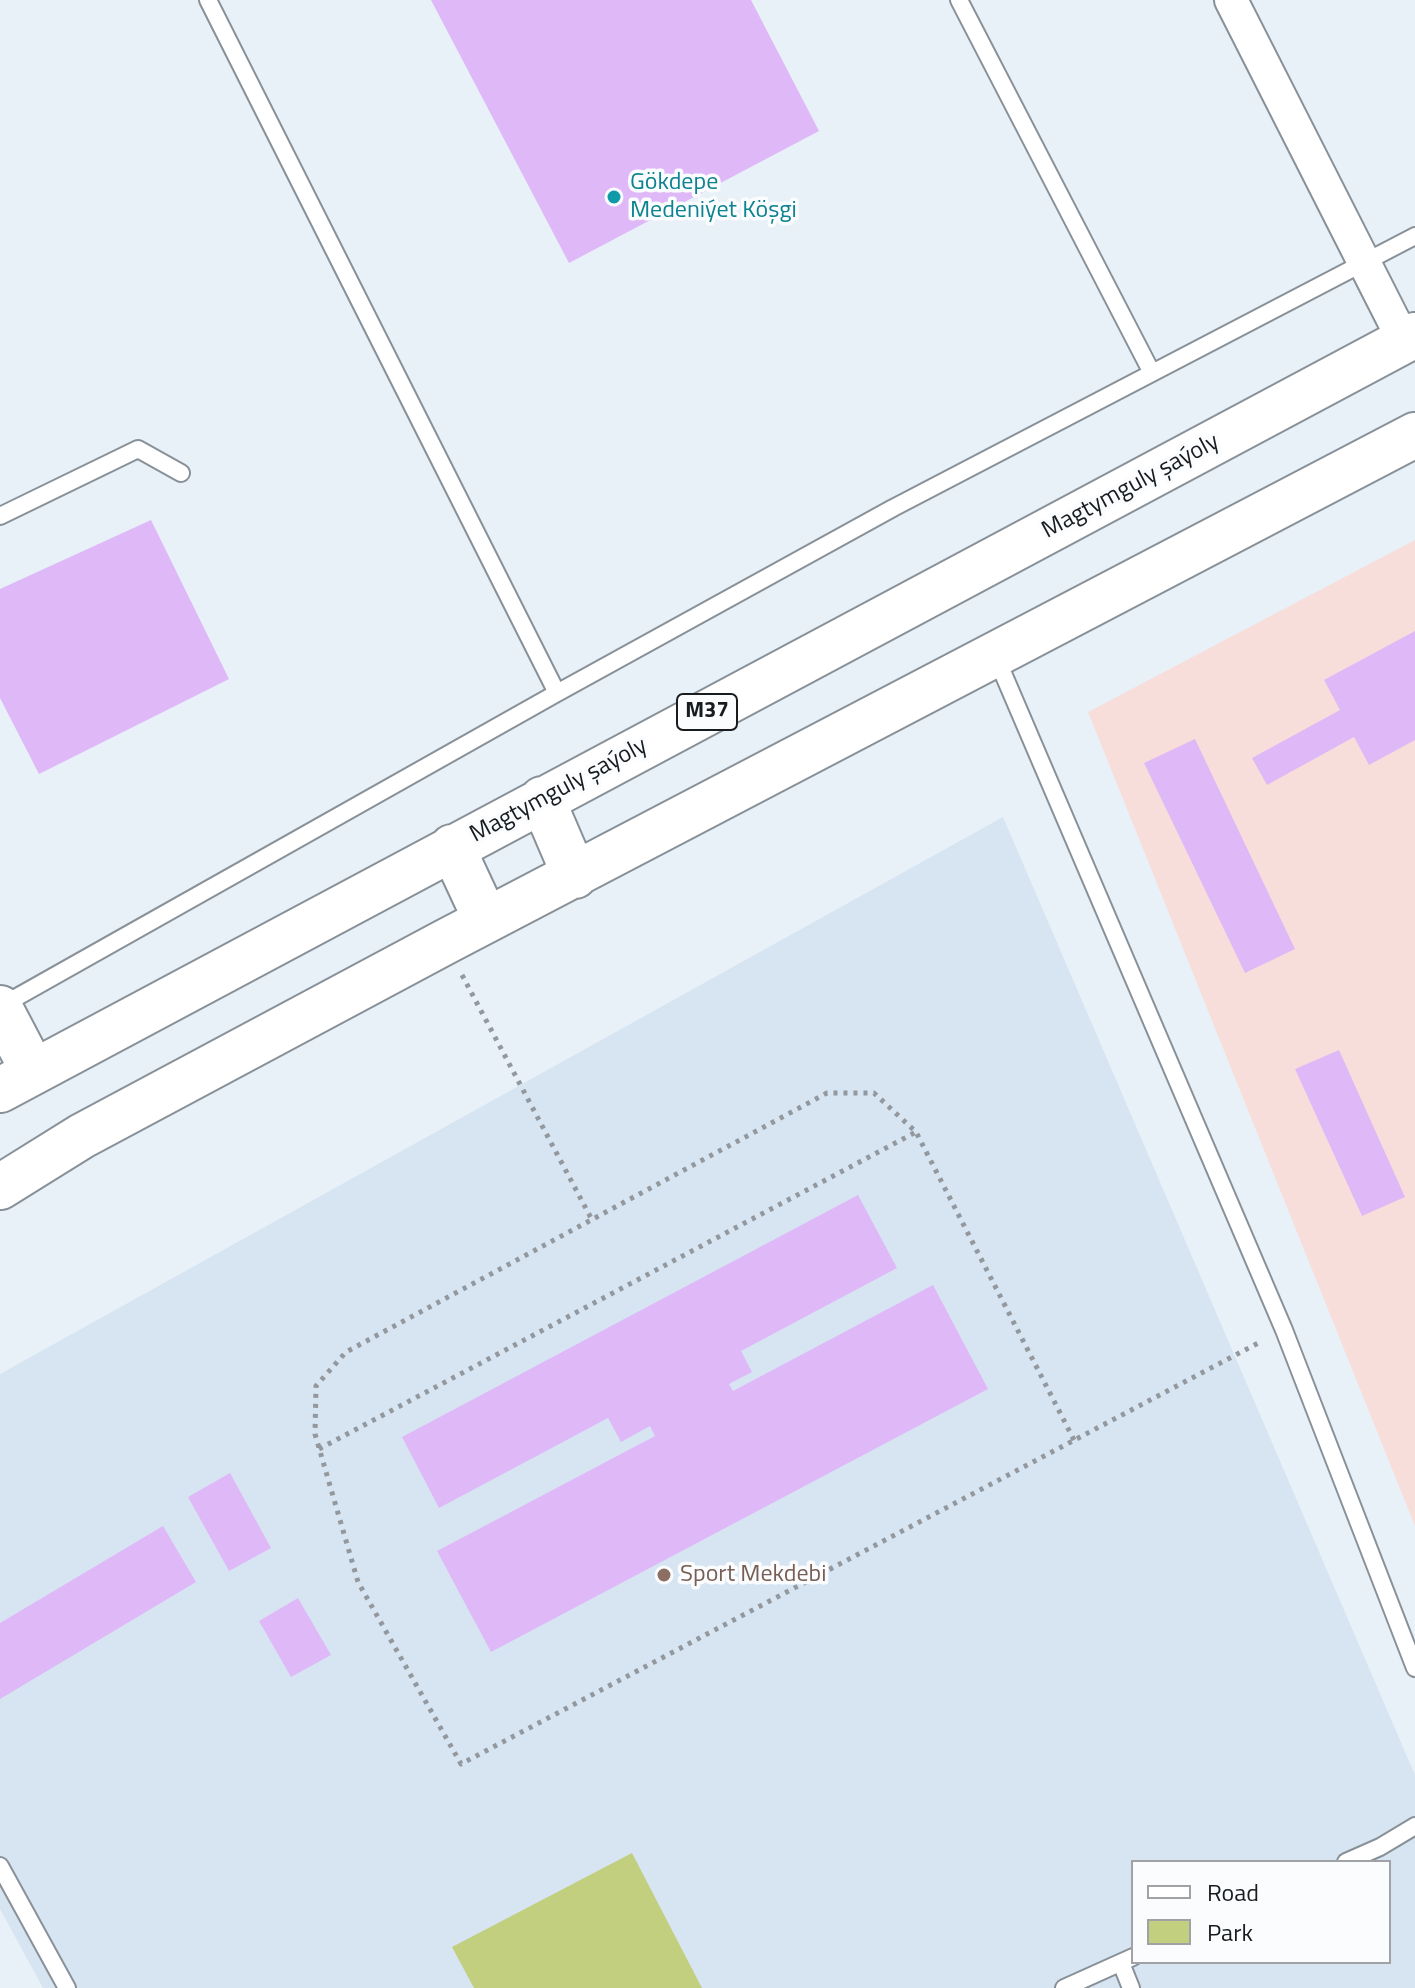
<!DOCTYPE html>
<meta charset="utf-8">
<style>
body{margin:0}
#map{position:relative;width:1415px;height:1988px;overflow:hidden;background:#e8f0f8;font-family:"Titillium Web",sans-serif}
canvas{display:block}
.legend{position:absolute;left:1131px;top:1860px;width:260px;height:104px;box-sizing:border-box;background:#fafcfe;border:2px solid #a0a2a5;margin:0;padding:10px 14px;list-style:none;font-size:24px;color:#191c1f}
.legend li{display:flex;align-items:center;gap:16px;height:40px}
.legend b{width:40px;border:2px solid #a0a2a5}
</style>
<div id="map">
<canvas width="1415" height="1988"></canvas>
<ul class="legend">
<li><b style="height:10px;background:#fff"></b>Road</li>
<li><b style="height:22px;background:#c1cf7e"></b>Park</li>
</ul>
</div>
<script>
const ctx = document.querySelector('canvas').getContext('2d');
ctx.lineJoin = 'round';
function paint(path, color) { ctx.fillStyle = color; ctx.fill(path, 'evenodd'); }
function trace(path, color, width, dash) { ctx.strokeStyle = color; ctx.lineWidth = width; ctx.lineCap = dash ? 'butt' : 'round'; ctx.setLineDash(dash || []); ctx.stroke(path); }
function label(font, color, halo, rows, align = 'center') {
  ctx.font = font + ' "Titillium Web",sans-serif'; ctx.lineWidth = 7; ctx.setLineDash([]); ctx.textBaseline = 'middle'; ctx.strokeStyle = halo; ctx.fillStyle = color; for (const [text, x, y, turn = 0] of rows) {
    ctx.save(); ctx.translate(x, y); ctx.rotate((+turn || 0) * Math.PI / 180); ctx.textAlign = isNaN(turn) ? turn : align; if (halo) ctx.strokeText(text, 0, 0); ctx.fillText(text, 0, 0); ctx.restore();
  }
}
const built = new Path2D(`
 M1003,817L1415,1775V1988H43L0,1909V1374ZM1133,1862H1389V1962H1133Z`);
const industrial = new Path2D(`
 M1415,540V1526L1088,712Z`);
const green = new Path2D(`
 M632,1853L702,1988H474L452,1947Z`);
const building = new Path2D(`
 M431,0H751L819,131L569,263Z
 M151,520L229,679L39,774L0,698V589Z
 M1415,631V740L1369,765L1354,737L1267,785L1252,758L1340,710L1324,680Z
 M1195,739L1295,949L1245,973L1144,763Z
 M1339,1050L1405,1197L1362,1216L1295,1069Z
 M858,1195L897,1268L741,1351L752,1372L729,1384L733,1391L933,1285L988,1389L491,1652L437,1551L655,1436L650,1426L621,1442L608,1418L439,1508L402,1437Z
 M230,1473L271,1548L229,1571L188,1497Z
 M163,1526L196,1582L0,1699V1623Z
 M298,1598L331,1655L291,1677L259,1621Z`);
const path = new Path2D(`
 M462,975L591,1218
 M1074,1440L916,1132L874,1093H827L346,1352L316,1386L315,1434L358,1582L461,1764L1262,1341
 M319,1449L916,1132`);
const lane = new Path2D(`
 M208,0L557,693
 M959,0L1152,373
 M0,516L138,449L181,473
 M996,657L1284,1330L1415,1668
 M1,1006L557,693L893,508L1415,236
 M1346,1862L1380,1847L1415,1826
 M0,1866L67,1988
 M1121,1963L1131,1988
 M1064,1988L1133,1957`);
const street = new Path2D(`
 M1231,0L1404,341`);
const secondary = new Path2D(`
 M0,1008L33,1071`);
const highway = new Path2D(`
 M542,799L575,876
 M452,847L486,920
 M0,1090L1415,335
 M0,1187L82,1136L445,942L1415,435`);
const markers = [
 [614,197,8,"#0f9aa8"],
 [664,1575,8,"#8d6e63"]
];
const shields = [
 [707,712,60]
];
const shieldNames = [
 ["M37",707,712]
];
const cultureNames = [
 ["Gökdepe",630,183],
 ["Medeniýet Köşgi",630,211]
];
const streetNames = [
 ["Magtymguly şaýoly",1131,487,-28],
 ["Magtymguly şaýoly",559,791,-28]
];
const educationNames = [
 ["Sport Mekdebi",680,1575]
];
paint(built, '#d7e5f3');
paint(industrial, '#f8dedb');
paint(green, '#c1cf7e');
paint(building, '#dfb8f8');
trace(lane, '#899198', 20);
trace(street, '#899198', 36);
trace(secondary, '#899198', 48);
trace(highway, '#899198', 48);
trace(path, '#92989d', 5, [4, 6]);
trace(lane, '#fff', 16);
trace(street, '#fff', 32);
trace(secondary, '#fff', 44);
trace(highway, '#fff', 44);
for (const [x, y, r, color] of markers) { const dot = new Path2D(); dot.arc(x, y, r, 0, 2 * Math.PI); ctx.fillStyle = color; ctx.fill(dot); trace(dot, '#fafcfe', 3); }
for (const [x, y, w] of shields) { const box = new Path2D(); box.roundRect(x - w / 2, y - 18, w, 36, 6); ctx.fillStyle = '#fafcfe'; ctx.fill(box); trace(box, '#191c1f', 2); }
label('bold 22px', '#191c1f', null, shieldNames);
label('24px', '#0d838f', '#fafcfe', cultureNames, 'left');
label('24px', '#191c1f', '#fafcfe', streetNames);
label('24px', '#785e54', '#fafcfe', educationNames, 'left');
</script>
